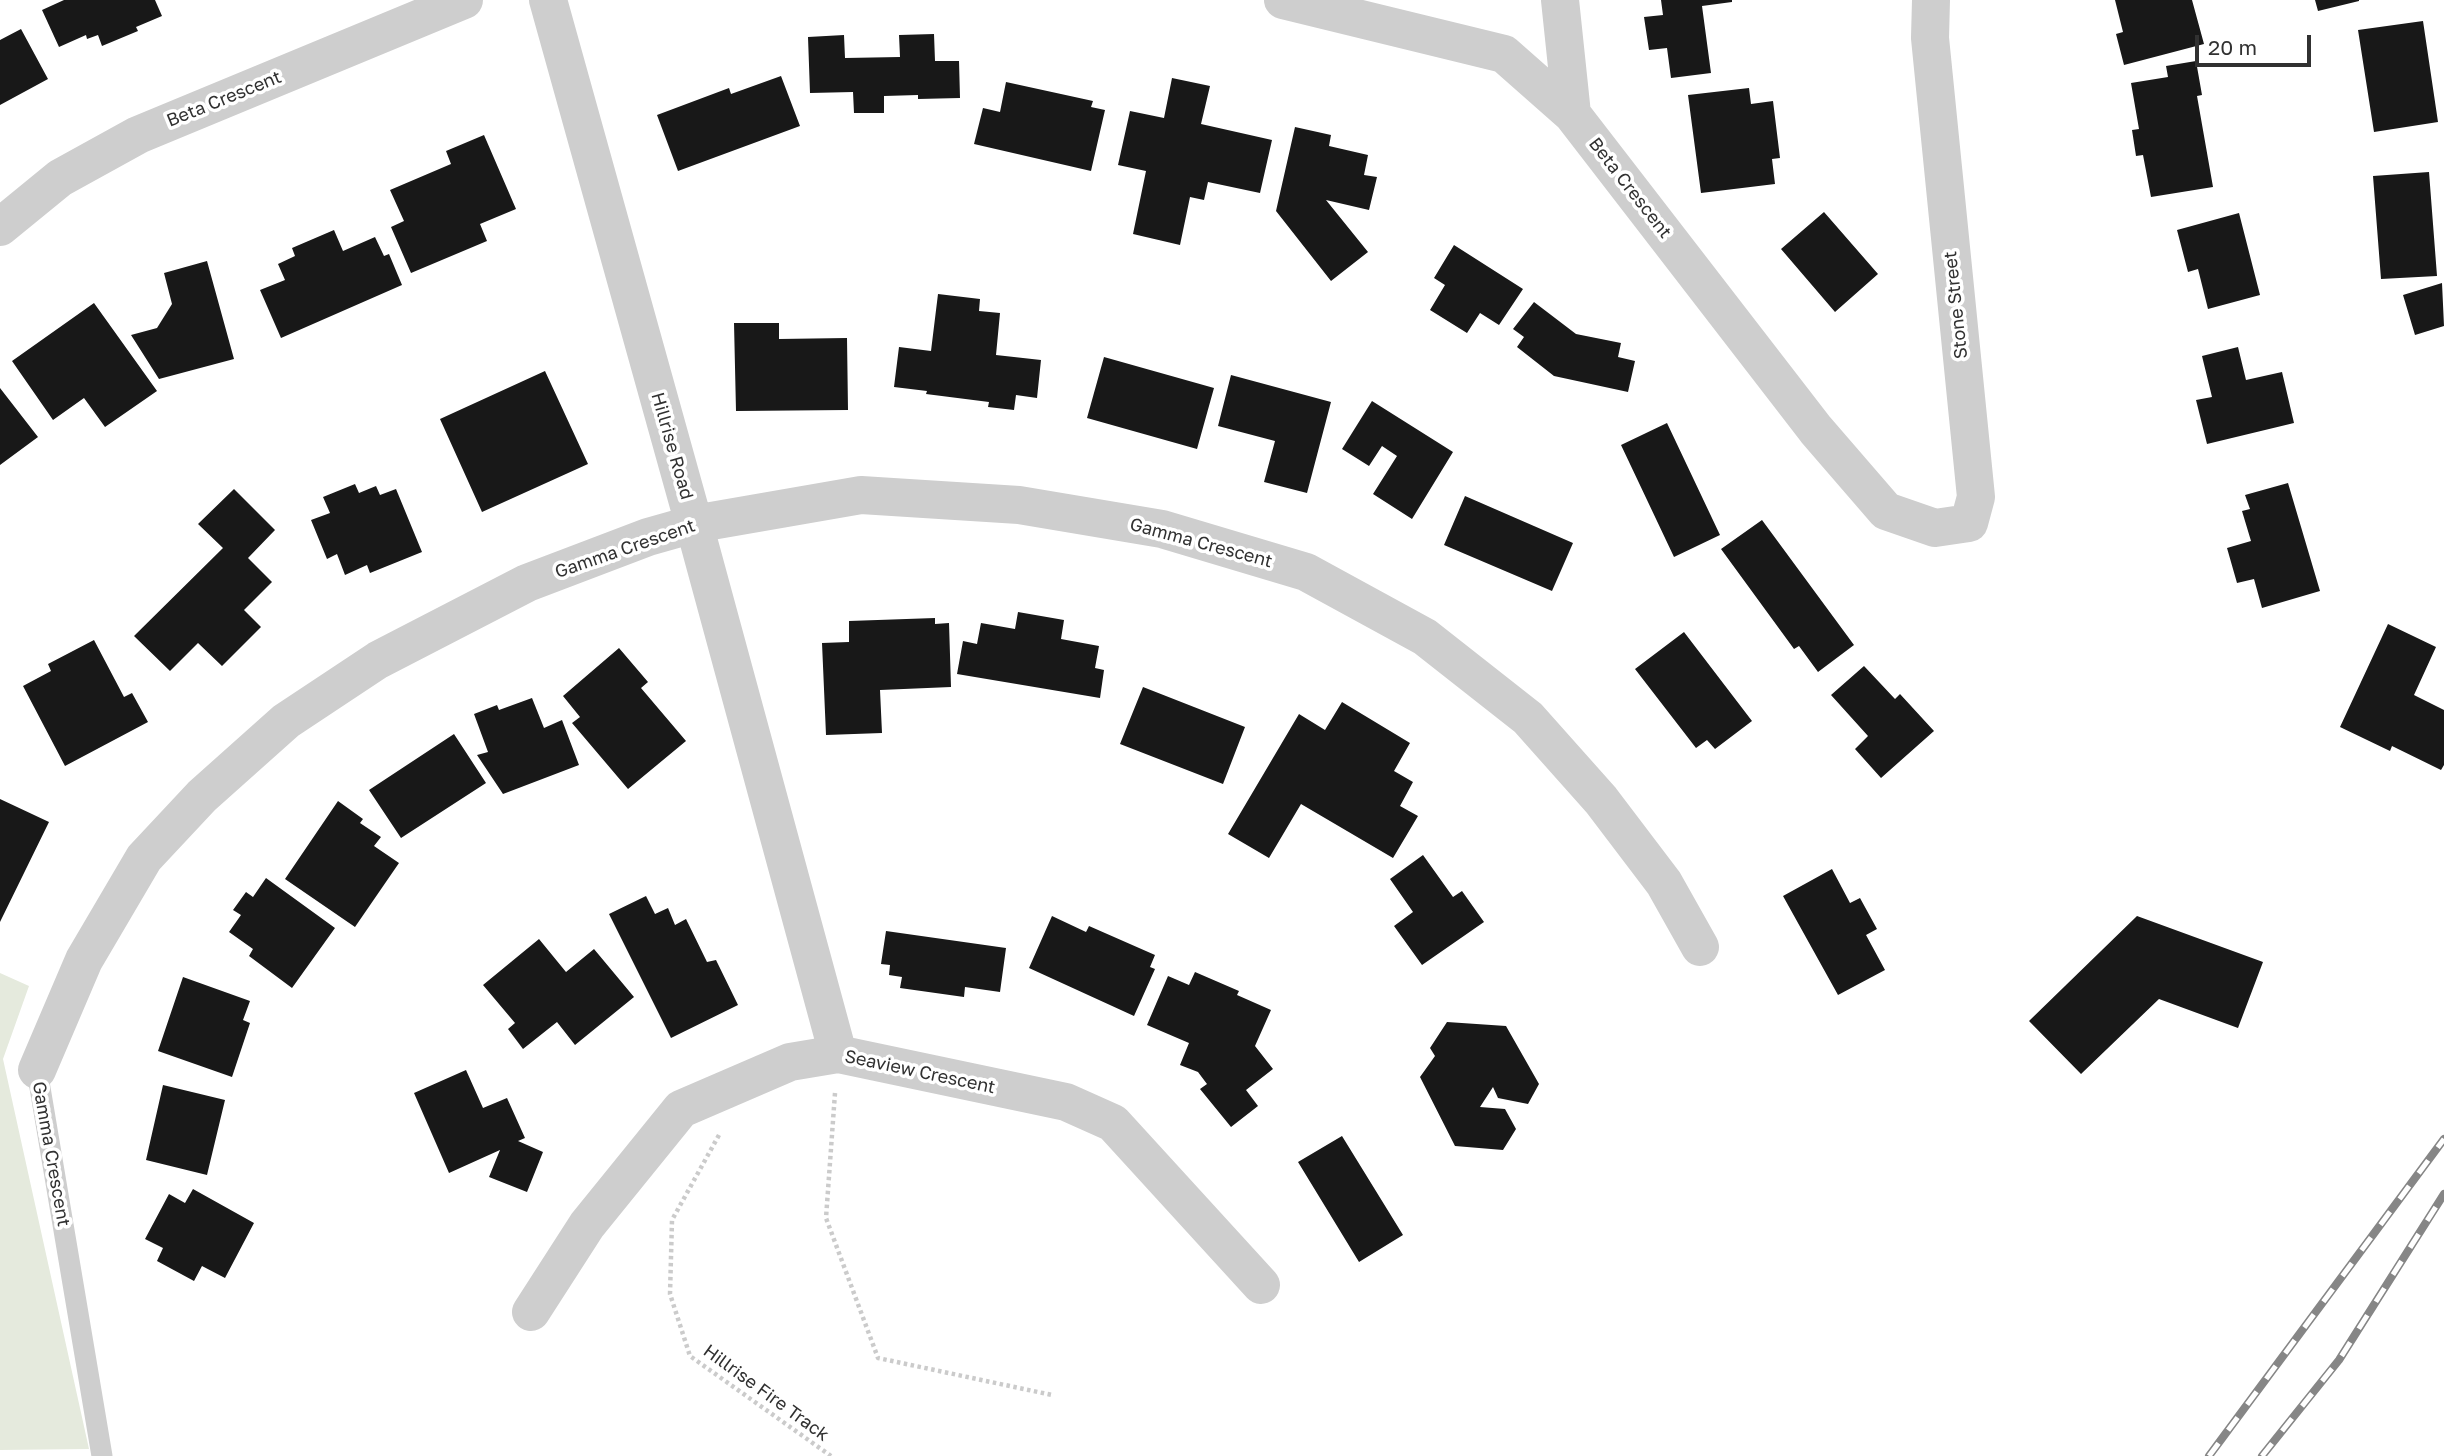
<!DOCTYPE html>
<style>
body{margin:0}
#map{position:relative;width:2444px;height:1456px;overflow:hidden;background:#fff;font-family:"Golos Text",sans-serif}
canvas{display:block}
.scale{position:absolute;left:2195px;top:35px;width:116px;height:32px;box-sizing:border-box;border:4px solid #313131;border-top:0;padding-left:9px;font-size:21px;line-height:24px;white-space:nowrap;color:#313131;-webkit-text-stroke:5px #fff;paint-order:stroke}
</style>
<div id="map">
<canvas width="2444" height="1456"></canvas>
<div class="scale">20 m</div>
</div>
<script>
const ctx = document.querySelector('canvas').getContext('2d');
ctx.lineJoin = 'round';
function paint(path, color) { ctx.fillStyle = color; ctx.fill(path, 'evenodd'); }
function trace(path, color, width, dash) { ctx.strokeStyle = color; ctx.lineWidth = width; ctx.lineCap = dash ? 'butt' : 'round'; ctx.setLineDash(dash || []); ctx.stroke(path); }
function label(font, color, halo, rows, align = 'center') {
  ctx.font = font + ' "Golos Text",sans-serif'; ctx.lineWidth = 7; ctx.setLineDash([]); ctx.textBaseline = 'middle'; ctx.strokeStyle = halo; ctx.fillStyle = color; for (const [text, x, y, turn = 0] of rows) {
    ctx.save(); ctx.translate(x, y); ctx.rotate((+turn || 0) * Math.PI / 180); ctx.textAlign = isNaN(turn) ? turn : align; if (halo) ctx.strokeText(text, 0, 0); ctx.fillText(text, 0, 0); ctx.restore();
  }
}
const green = new Path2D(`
 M0,973L29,986L3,1059L89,1449L0,1450Z`);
const building = new Path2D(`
 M64,0H155L162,16L136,27L138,31L102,46L98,35L87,39L86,35L59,47L42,10Z
 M1661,0H1732V2L1702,6L1711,73L1671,78L1667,48L1649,50L1644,17L1663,15Z
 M2115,0H2192L2204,44L2124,65L2116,34L2123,32Z
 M2315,0H2359V1L2318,11Z
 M2423,21L2438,122L2374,132L2358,30Z
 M21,29L48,79L0,105V40Z
 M934,34L935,61H959L960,98L918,99V95L884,96V113H854L853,92L810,93L808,37L844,35L845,58L900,57L899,35Z
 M2196,61L2202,95L2197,96L2213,187L2151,197L2143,155L2136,156L2132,130L2139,129L2131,83L2168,77L2166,66Z
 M781,76L800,126L678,171L657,115L729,88L731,94Z
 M1172,78L1210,86L1201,124L1272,140L1260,193L1208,182L1204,200L1190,197L1180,245L1133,234L1146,171L1118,165L1130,111L1164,118Z
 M1006,82L1093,101L1091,107L1105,110L1091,171L974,144L983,108L1000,112Z
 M1749,88L1751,104L1773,101L1780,158L1772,159L1775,184L1701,193L1688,95Z
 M1295,127L1331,135L1329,146L1368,155L1364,175L1377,177L1369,210L1326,200L1368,252L1331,281L1276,211Z
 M484,135L516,209L480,224L487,241L411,273L391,227L404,221L390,190L451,164L446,151Z
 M2429,172L2437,276L2381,279L2373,176Z
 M1824,212L1878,274L1835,312L1781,249Z
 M2239,213L2260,295L2208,309L2198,269L2188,272L2177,230Z
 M334,230L343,251L375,237L384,256L389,254L402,285L281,338L260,290L285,280L278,264L295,256L292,248Z
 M1454,245L1523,289L1499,325L1480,313L1467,333L1430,310L1445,285L1434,278Z
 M207,261L234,359L159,379L131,335L157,328L172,304L164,273Z
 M2442,283L2444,326L2415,335L2403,295Z
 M938,294L980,299L979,311L1000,313L996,355L1041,360L1037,398L1016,395L1014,410L988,407L989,402L926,394L927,391L894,387L899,347L931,351Z
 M1534,302L1576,334L1621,343L1618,357L1635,361L1628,392L1554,376L1517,347L1524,337L1513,329Z
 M94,303L157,391L105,427L84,398L53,420L12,361Z
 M734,323H779V339L847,338L848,410L736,411Z
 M2238,347L2246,380L2282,372L2294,423L2207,444L2196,400L2212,397L2202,356Z
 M1104,357L1214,388L1197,449L1087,418Z
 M545,371L588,464L482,512L440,419Z
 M1231,375L1331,402L1307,493L1264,482L1275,441L1218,426Z
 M0,388L38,437L0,465Z
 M1372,401L1453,452L1412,519L1373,494L1397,456L1382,446L1369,466L1342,449Z
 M1667,423L1720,535L1674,557L1621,445Z
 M2288,483L2320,591L2262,608L2254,579L2237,583L2227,548L2251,541L2242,511L2250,509L2245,495Z
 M355,484L359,493L376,486L380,495L396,489L422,552L370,573L367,565L345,575L337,554L327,559L311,520L330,513L323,497Z
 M234,489L275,530L248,558L272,582L244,610L261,627L222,666L198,643L170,671L134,636L223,548L198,524Z
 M1465,496L1573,543L1552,591L1444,545Z
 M1762,520L1854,645L1818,672L1799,646L1794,649L1721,549Z
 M1018,612L1064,620L1061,639L1099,646L1095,668L1104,670L1100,698L957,674L963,641L977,644L981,623L1015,629Z
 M935,618V624L949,623L951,687L880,690L882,733L826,735L822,643L849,642V621Z
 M2388,624L2436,647L2414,695L2444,710V765L2441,770L2392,746L2390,751L2340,727Z
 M1684,632L1752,721L1715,749L1707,740L1696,748L1635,669Z
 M94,640L124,697L132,693L148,722L65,766L23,686L51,671L48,664Z
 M619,648L648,682L641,688L686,741L628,789L572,723L580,717L563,696Z
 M1864,666L1895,699L1900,694L1934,731L1881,778L1855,749L1868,736L1831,695Z
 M1143,687L1245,727L1223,784L1120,744Z
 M532,698L544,728L562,720L579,765L503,794L477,755L488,752L474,714L497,705L499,710Z
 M1342,702L1410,743L1394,771L1413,782L1400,806L1418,816L1393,858L1301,804L1269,858L1228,834L1299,714L1325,730Z
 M454,734L486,783L401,838L369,790Z
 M0,799L49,822L0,922Z
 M338,801L363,819L360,823L381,837L374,846L399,863L355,927L285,879Z
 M1423,855L1453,897L1462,891L1484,922L1422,965L1394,926L1413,912L1390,879Z
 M1832,869L1850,903L1860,898L1877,929L1866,935L1885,970L1838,995L1783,896Z
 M266,878L335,928L292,988L249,956L253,949L229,932L241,915L233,910L246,892L253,897Z
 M646,896L655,914L668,908L675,925L686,919L707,962L716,960L738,1005L671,1038L609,914Z
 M1052,916L1086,932L1089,926L1155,955L1150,967L1155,969L1134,1016L1029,968Z
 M2137,916L2263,962L2238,1028L2159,999L2081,1074L2029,1021Z
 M886,931L1006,948L1000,992L965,987L964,997L900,988L902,977L889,975L890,965L881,964Z
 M539,939L566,972L594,949L634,997L575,1045L557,1022L523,1049L508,1029L515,1023L483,985Z
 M1195,972L1239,991L1237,995L1271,1010L1255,1046L1273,1069L1246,1090L1258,1106L1231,1127L1200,1089L1207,1084L1198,1072L1180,1065L1189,1043L1147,1025L1168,976L1189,985Z
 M183,977L250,1001L243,1020L250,1023L232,1077L158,1051Z
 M1447,1022L1506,1026L1539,1084L1528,1104L1498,1098L1493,1087L1480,1107L1505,1109L1516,1129L1503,1150L1455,1146L1420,1077L1435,1056L1430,1048Z
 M466,1070L483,1108L507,1098L525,1138L518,1141L543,1152L527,1192L489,1177L500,1150L449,1173L414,1093Z
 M163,1085L225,1100L207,1175L146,1160Z
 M1342,1136L1403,1235L1359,1262L1298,1162Z
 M193,1189L254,1223L225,1278L202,1266L194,1281L157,1261L163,1248L145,1239L169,1194L185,1203Z`);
const path = new Path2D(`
 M835,1093L826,1218L878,1358L1052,1395
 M719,1135L672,1220L670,1294L690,1356L831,1456`);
const lane = new Path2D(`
 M37,1070L102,1456`);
const street = new Path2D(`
 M548,0L694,524L838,1054
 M1283,0L1504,54L1572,114L1816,430L1886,511L1935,528L1969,523L1976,497L1930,38L1931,0
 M1560,0L1572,114
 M0,227L60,178L138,135L464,0
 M37,1070L84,960L144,858L202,796L286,721L378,660L527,583L648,537L694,524L861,495L1019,505L1162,529L1306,572L1425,637L1528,718L1601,800L1664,883L1700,947
 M531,1312L587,1225L681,1109L790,1062L838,1054L1066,1102L1113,1123L1261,1285`);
const rail = new Path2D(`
 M2209,1456L2444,1139
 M2262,1456L2339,1360L2444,1194`);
const streetNames = [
 ["Beta Crescent",224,99,-22],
 ["Beta Crescent",1630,188,52],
 ["Stone Street",1956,305,-96],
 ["Hillrise Road",672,446,74],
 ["Gamma Crescent",1201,543,15],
 ["Gamma Crescent",625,549,-19],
 ["Seaview Crescent",920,1072,12],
 ["Gamma Crescent",51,1154,80],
 ["Hillrise Fire Track",766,1393,36]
];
paint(green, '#e5eadd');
paint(building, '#181818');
trace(path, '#cbcbcb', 4.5, [3.5, 3.5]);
trace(lane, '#cecece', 21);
trace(street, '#cecece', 38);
trace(rail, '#868686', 8);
trace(rail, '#fff', 5, [16]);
label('18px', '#313131', '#fff', streetNames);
</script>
